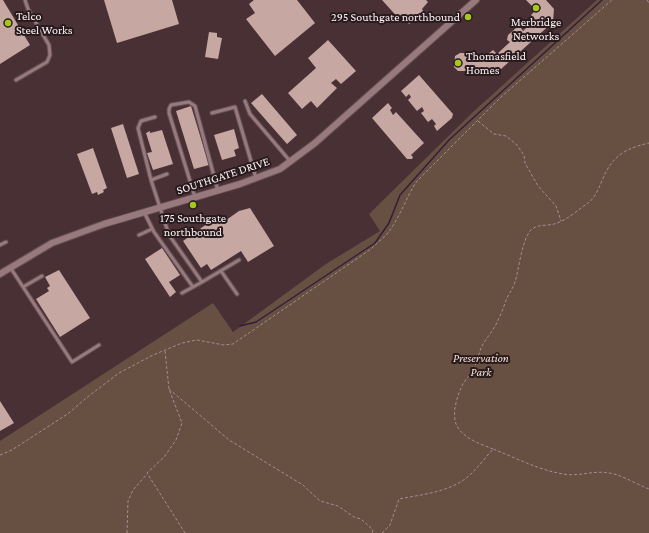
<!DOCTYPE html>
<style>
body{margin:0}
canvas{display:block;background:#493035}
</style>
<canvas width="649" height="533"></canvas>
<script>
const ctx = document.querySelector('canvas').getContext('2d');
ctx.lineJoin = 'round';
function paint(path, color) { ctx.fillStyle = color; ctx.fill(path, 'evenodd'); }
function trace(path, color, width, dash) { ctx.strokeStyle = color; ctx.lineWidth = width; ctx.lineCap = dash ? 'butt' : 'round'; ctx.setLineDash(dash || []); ctx.stroke(path); }
function label(font, color, halo, rows, align = 'center') {
  ctx.font = font + ' "Crimson Pro",serif'; ctx.lineWidth = 4; ctx.setLineDash([]); ctx.textBaseline = 'middle'; ctx.strokeStyle = halo; ctx.fillStyle = color; for (const [text, x, y, turn = 0] of rows) {
    ctx.save(); ctx.translate(x, y); ctx.rotate((+turn || 0) * Math.PI / 180); ctx.textAlign = isNaN(turn) ? turn : align; if (halo) ctx.strokeText(text, 0, 0); ctx.fillText(text, 0, 0); ctx.restore();
  }
}
const green = new Path2D(`
 M597,0H649V533H0V441L213,303L233,332L326,264L380,231L369,214L472,113Z`);
const stream = new Path2D(`
 M240,326L256,322L375,243L389,223L400,195L449,140L602,0`);
const building = new Path2D(`
 M0,0H3L30,45L0,64Z
 M104,0H172L179,24L117,43Z
 M254,0H297L315,23L275,56L246,19L255,13L249,4Z
 M382,0H426L428,2L422,9L423,11L409,24L404,18L401,21Z
 M526,0H546L554,9L553,22L501,69L470,68L466,71H458L454,67L455,56L460,53H467L469,55H487L493,50L497,54L510,42L507,40L508,35L516,28H521L523,31L535,19L531,15L536,10Z
 M209,32L217,33V37L222,38L218,59L205,57Z
 M328,40L356,71L341,84L336,79L331,83L337,88L317,108L311,101L302,109L288,93L316,68L308,58Z
 M419,75L453,114L452,118L437,131L434,126L436,124L432,119L428,122L421,113L424,111L422,107L417,111L408,100L411,97L409,94L406,97L401,91Z
 M262,94L297,135L287,144L251,103Z
 M388,103L392,108L390,110L393,115L396,112L424,143L411,155L413,157L412,159H407L372,118Z
 M191,106L209,165L194,169L176,111Z
 M123,124L139,174L127,178L111,128Z
 M234,129L239,148L234,150L236,156L222,160L214,135Z
 M162,130L173,164L153,170L147,153L152,152L146,133L150,131V133Z
 M93,148L107,188L103,190L104,192L98,195L97,192L92,194L77,154Z
 M250,208L274,246L248,262L241,251L211,270L207,264L201,268L183,241L218,216L222,223L239,211Z
 M162,248L180,275L169,282L176,292L170,297L145,259Z
 M59,270L90,318L60,337L36,299L49,291L47,288L50,286L45,277Z
 M0,401L14,423L0,431Z`);
const path = new Path2D(`
 M647,0L649,3
 M478,121L494,134L506,136L516,144L524,155L525,163L538,186L556,206L561,221
 M165,351L169,389L182,423L176,440L164,457L147,473L185,533
 M169,389L229,440L303,485L320,501L338,506L354,517L361,519L373,530L372,533
 M493,449C480,444 462,438 456,424C452,413 457,396 462,386C464,381 469,377 472,371C477,364 478,354 482,346C487,337 494,330 498,320C502,313 504,305 507,298C510,292 513,288 515,282C519,269 522,239 531,230C537,224 547,226 554,224C566,221 578,210 588,203C594,199 598,190 601,183C611,158 622,149 649,143
 M0,455L12,450L69,413L85,399L119,373L153,355L182,343L197,340L224,345L233,344L371,249C376,244 382,239 387,234C400,218 406,197 417,181L500,98L612,0
 M127,533L128,501L133,490L147,474
 M382,533L390,525L399,499C424,494 453,492 472,473C479,466 486,457 493,449C516,458 539,470 563,474C578,477 594,470 609,473C620,474 638,485 649,489`);
const lane = new Path2D(`
 M16,80L47,62L50,55L49,45L28,9L25,0
 M245,101L250,114L290,161
 M212,113L235,107L256,178
 M155,117L141,121L138,128L151,180L169,235L202,282L239,260
 M151,180L167,174
 M195,197L169,113V109L171,105L189,102L195,106L218,191
 M144,212L154,232L193,287L202,282
 M139,235L152,229
 M0,245L6,242
 M10,267L72,362L99,345
 M221,271L237,294
 M23,287L42,276
 M182,293L193,287`);
const street = new Path2D(`
 M0,274L52,243L104,224L240,184L280,169L315,143L476,0`);
const markers = [
 [536,8,4,"#a8c71d"],
 [468,17,4,"#a8c71d"],
 [8,23,4,"#a8c71d"],
 [458,63,4,"#a8c71d"],
 [193,205,4,"#a8c71d"]
];
const poiNames = [
 ["Telco",16,16],
 ["Steel Works",16,30],
 ["295 Southgate northbound",460,17,"right"],
 ["Merbridge",536,22,"center"],
 ["Networks",536,36,"center"],
 ["Thomasfield",466,56],
 ["Homes",466,70],
 ["175 Southgate",193,218,"center"],
 ["northbound",193,232,"center"]
];
const streetNames = [
 ["SOUTHGATE DRIVE",223,176,-18]
];
const parkNames = [
 ["Preservation",481,358],
 ["Park",481,372]
];
paint(green, '#675042');
trace(stream, '#351d3a', 1.5);
paint(building, '#c6a7a2');
trace(lane, '#645054', 5);
trace(street, '#645054', 8);
trace(path, '#a28e92', 1, [3, 2]);
trace(lane, '#97797e', 3);
trace(street, '#97797e', 6);
for (const [x, y, r, color] of markers) { const dot = new Path2D(); dot.arc(x, y, r, 0, 2 * Math.PI); ctx.fillStyle = color; ctx.fill(dot); trace(dot, '#271b1e', 1.5); }
label('12px', '#fff1f3', '#271b1e', poiNames, 'left');
label('12px', '#fff1f3', '#271b1e', streetNames);
label('italic 12px', '#f9dece', '#271b1e', parkNames);
</script>
